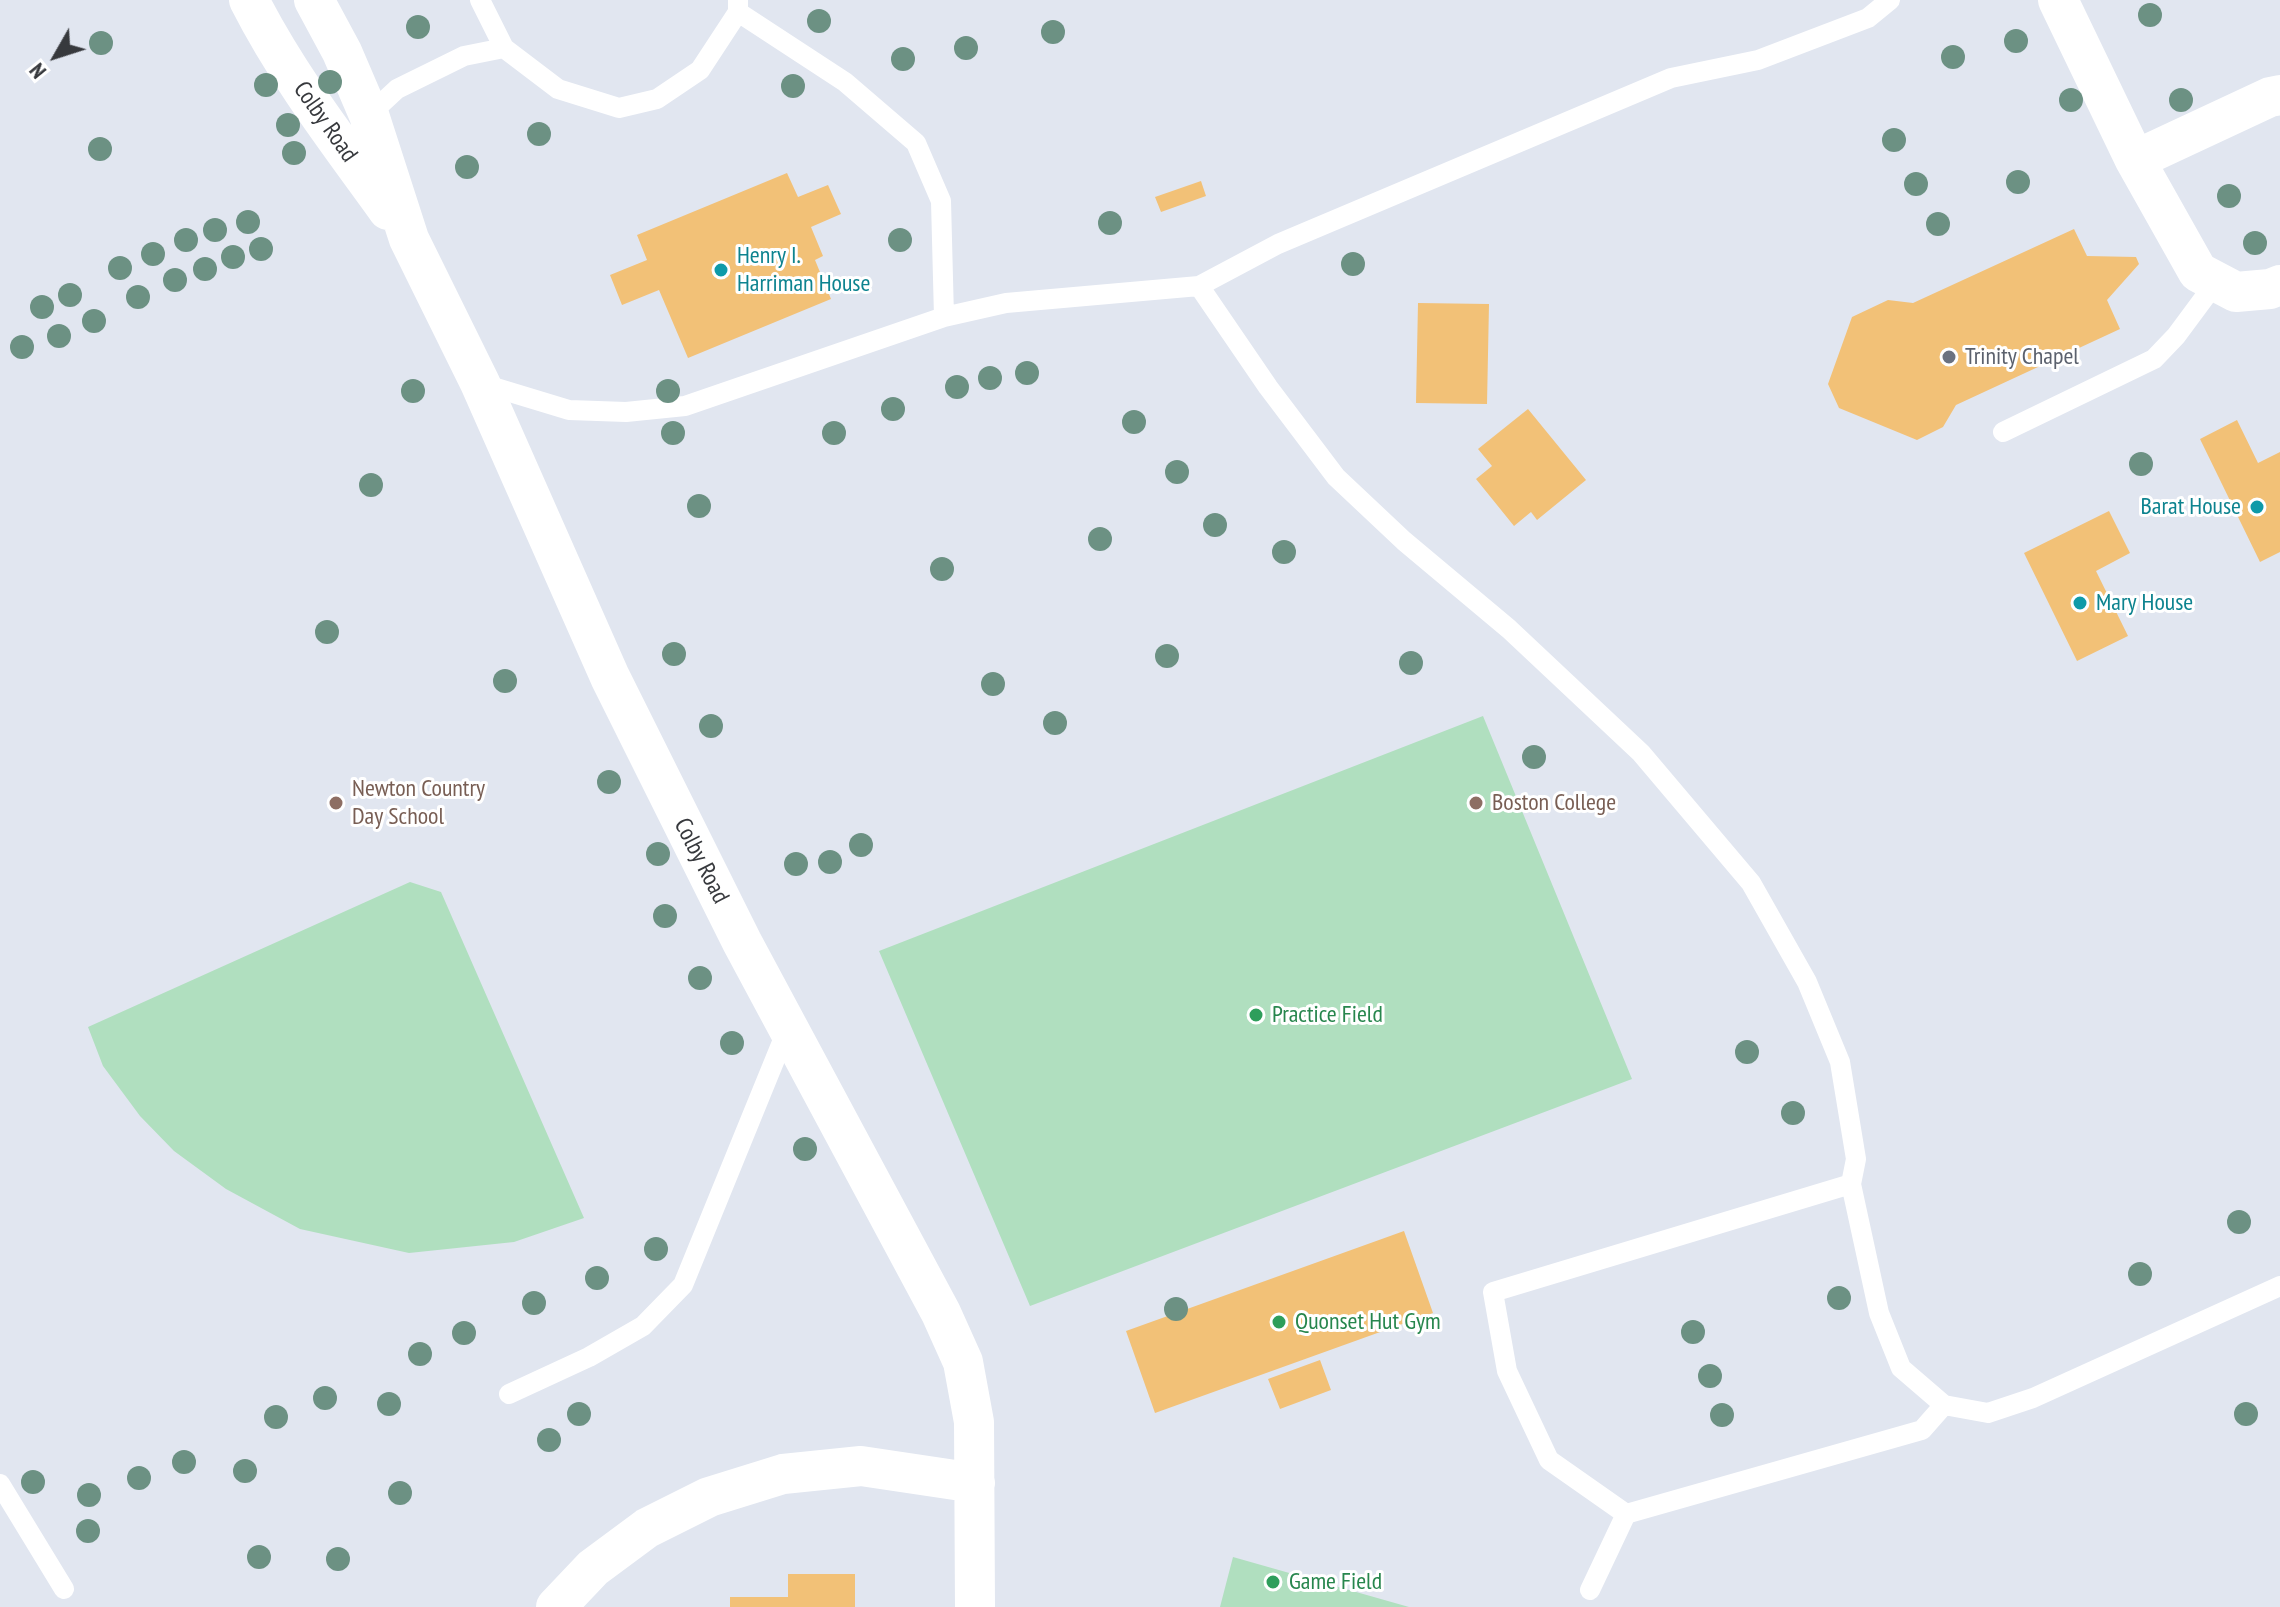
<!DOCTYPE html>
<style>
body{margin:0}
#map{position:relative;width:2280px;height:1607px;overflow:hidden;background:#e1e6f0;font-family:"PT Sans Narrow",sans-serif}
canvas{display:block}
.north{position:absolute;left:16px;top:16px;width:80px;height:80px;-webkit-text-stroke:6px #fff;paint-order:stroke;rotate:231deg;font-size:22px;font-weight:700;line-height:32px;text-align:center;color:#37393d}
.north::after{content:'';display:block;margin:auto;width:28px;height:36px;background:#37393d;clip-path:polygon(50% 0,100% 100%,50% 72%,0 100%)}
</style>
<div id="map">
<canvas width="2280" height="1607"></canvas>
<div class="north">N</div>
</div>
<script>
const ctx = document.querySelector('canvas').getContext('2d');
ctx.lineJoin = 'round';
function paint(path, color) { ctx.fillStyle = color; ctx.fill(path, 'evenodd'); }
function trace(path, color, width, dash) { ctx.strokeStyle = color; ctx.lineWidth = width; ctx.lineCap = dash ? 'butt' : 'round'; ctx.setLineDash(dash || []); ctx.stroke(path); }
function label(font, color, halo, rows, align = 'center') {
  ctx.font = font + ' "PT Sans Narrow",sans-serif'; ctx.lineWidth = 6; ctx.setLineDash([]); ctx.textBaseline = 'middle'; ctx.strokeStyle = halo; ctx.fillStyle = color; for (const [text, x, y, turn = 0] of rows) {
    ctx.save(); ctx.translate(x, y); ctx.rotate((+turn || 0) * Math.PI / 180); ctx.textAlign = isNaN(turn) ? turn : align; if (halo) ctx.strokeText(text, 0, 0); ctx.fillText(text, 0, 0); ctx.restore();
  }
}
const green = new Path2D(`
 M1483,716L1632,1079L1030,1306L879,951Z
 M410,882L441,892L584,1218L514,1242L409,1253L300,1229L226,1189L174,1151L140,1116L103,1066L88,1027Z
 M1233,1557L1409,1607H1220Z`);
const building = new Path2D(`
 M787,173L798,197L828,185L841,214L811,227L823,256L815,260L831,299L688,358L659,290L622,305L610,275L647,260L637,235Z
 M1201,181L1206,196L1161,212L1155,197Z
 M2074,229L2087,256L2136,257L2139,264L2107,300L2120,329L1956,405L1943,427L1917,440L1839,408L1828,384L1852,317L1888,300L1913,303Z
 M1418,303L1489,304L1487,404L1416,403Z
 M1528,409L1586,480L1537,520L1531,512L1514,526L1476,479L1492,466L1478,449Z
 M2237,420L2258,463L2280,452V552L2260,562L2200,439Z
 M2109,511L2130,553L2096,571L2128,636L2077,661L2024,553Z
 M1404,1231L1433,1313L1155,1413L1126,1331Z
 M1320,1360L1331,1390L1280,1409L1268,1379Z
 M788,1574H855V1607H730V1597H788Z`);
const lane = new Path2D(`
 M480,0L504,48L558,89L619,108L657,99L700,70L738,12V0
 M738,12L845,82L916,143L941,201L944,317
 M369,115L397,89L464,56L504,48
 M1199,286L1268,387L1336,477L1404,541L1509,629L1641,753L1751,883L1807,982L1840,1062L1856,1159L1851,1184L1879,1313L1901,1368L1944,1405L1988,1413L2033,1398L2280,1286
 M480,383L569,410L626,412L685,406L944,317L1006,303L1199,286L1278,244L1671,78L1758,60L1868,18L1890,0
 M2003,432L2154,359L2176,336L2216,282
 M509,1394L589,1357L643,1326L683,1285L787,1030
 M0,1484L64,1589
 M1626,1514L1549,1460L1507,1371L1493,1292L1851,1184
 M1590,1590L1626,1514L1922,1430L1944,1405`);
const street = new Path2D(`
 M249,0C287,75 339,142 388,210
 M314,0L342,52L369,115L409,239L480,383L610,677L742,942L941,1313L963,1362L974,1422L975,1607
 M2058,0L2135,160L2198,272L2236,292L2270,289L2280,285
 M2135,160L2270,97L2280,95
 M556,1607L593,1568L647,1528L709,1497L783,1474L861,1466L975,1483`);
const trees = [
 [2150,15],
 [819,21],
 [418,27],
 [1053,32],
 [2016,41],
 [101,43],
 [966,48],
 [1953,57],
 [903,59],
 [330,82],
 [266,85],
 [793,86],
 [2071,100],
 [2181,100],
 [288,125],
 [539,134],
 [1894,140],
 [100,149],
 [294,153],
 [467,167],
 [2018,182],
 [1916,184],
 [2229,196],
 [248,222],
 [1110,223],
 [1938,224],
 [215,230],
 [186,240],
 [900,240],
 [2255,243],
 [261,249],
 [153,254],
 [233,257],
 [1353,264],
 [120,268],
 [205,269],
 [175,280],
 [70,295],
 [138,297],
 [42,307],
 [94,321],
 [59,336],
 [22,347],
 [1027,373],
 [990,378],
 [957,387],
 [413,391],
 [668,391],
 [893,409],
 [1134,422],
 [673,433],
 [834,433],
 [2141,464],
 [1177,472],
 [371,485],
 [699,506],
 [1215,525],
 [1100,539],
 [1284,552],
 [942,569],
 [327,632],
 [674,654],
 [1167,656],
 [1411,663],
 [505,681],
 [993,684],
 [1055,723],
 [711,726],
 [1534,757],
 [609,782],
 [861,845],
 [658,854],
 [830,862],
 [796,864],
 [665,916],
 [700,978],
 [732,1043],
 [1747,1052],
 [1793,1113],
 [805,1149],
 [2239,1222],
 [656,1249],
 [2140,1274],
 [597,1278],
 [1839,1298],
 [534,1303],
 [1176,1309],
 [1693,1332],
 [464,1333],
 [420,1354],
 [1710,1376],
 [325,1398],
 [389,1404],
 [579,1414],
 [2246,1414],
 [1722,1415],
 [276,1417],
 [549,1440],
 [184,1462],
 [245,1471],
 [139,1478],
 [33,1482],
 [400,1493],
 [89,1495],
 [88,1531],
 [259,1557],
 [338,1559]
];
const markers = [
 [721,270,8,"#0f9aa8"],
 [1949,357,8,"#6b7280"],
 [2257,507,8,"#0f9aa8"],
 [2080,603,8,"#0f9aa8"],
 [336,803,8,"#8d6e63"],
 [1476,803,8,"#8d6e63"],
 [1256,1015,8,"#2e9e5b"],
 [1279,1322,8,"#2e9e5b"],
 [1273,1582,8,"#2e9e5b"]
];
const streetNames = [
 ["Colby Road",325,122,55],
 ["Colby Road",701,861,63]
];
const cultureNames = [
 ["Henry I.",737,256],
 ["Harriman House",737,284],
 ["Barat House",2241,507,"right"],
 ["Mary House",2096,603]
];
const worshipNames = [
 ["Trinity Chapel",1965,357]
];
const educationNames = [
 ["Newton Country",352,789],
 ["Day School",352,817],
 ["Boston College",1492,803]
];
const leisureNames = [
 ["Practice Field",1272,1015],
 ["Quonset Hut Gym",1295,1322],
 ["Game Field",1289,1582]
];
paint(green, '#b0dfbf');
paint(building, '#f2c177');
trace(lane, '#fff', 20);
trace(street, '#fff', 40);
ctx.fillStyle = '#6c9183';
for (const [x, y] of trees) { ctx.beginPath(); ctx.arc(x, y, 12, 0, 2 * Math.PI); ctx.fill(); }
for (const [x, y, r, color] of markers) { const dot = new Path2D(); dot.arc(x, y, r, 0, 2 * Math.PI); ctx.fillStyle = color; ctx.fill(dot); trace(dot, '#fff', 3); }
label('24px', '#37393d', '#fff', streetNames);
label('24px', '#0d838f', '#fff', cultureNames, 'left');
label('24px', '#5b616d', '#fff', worshipNames, 'left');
label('24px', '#785e54', '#fff', educationNames, 'left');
label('24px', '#27864d', '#fff', leisureNames, 'left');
</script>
